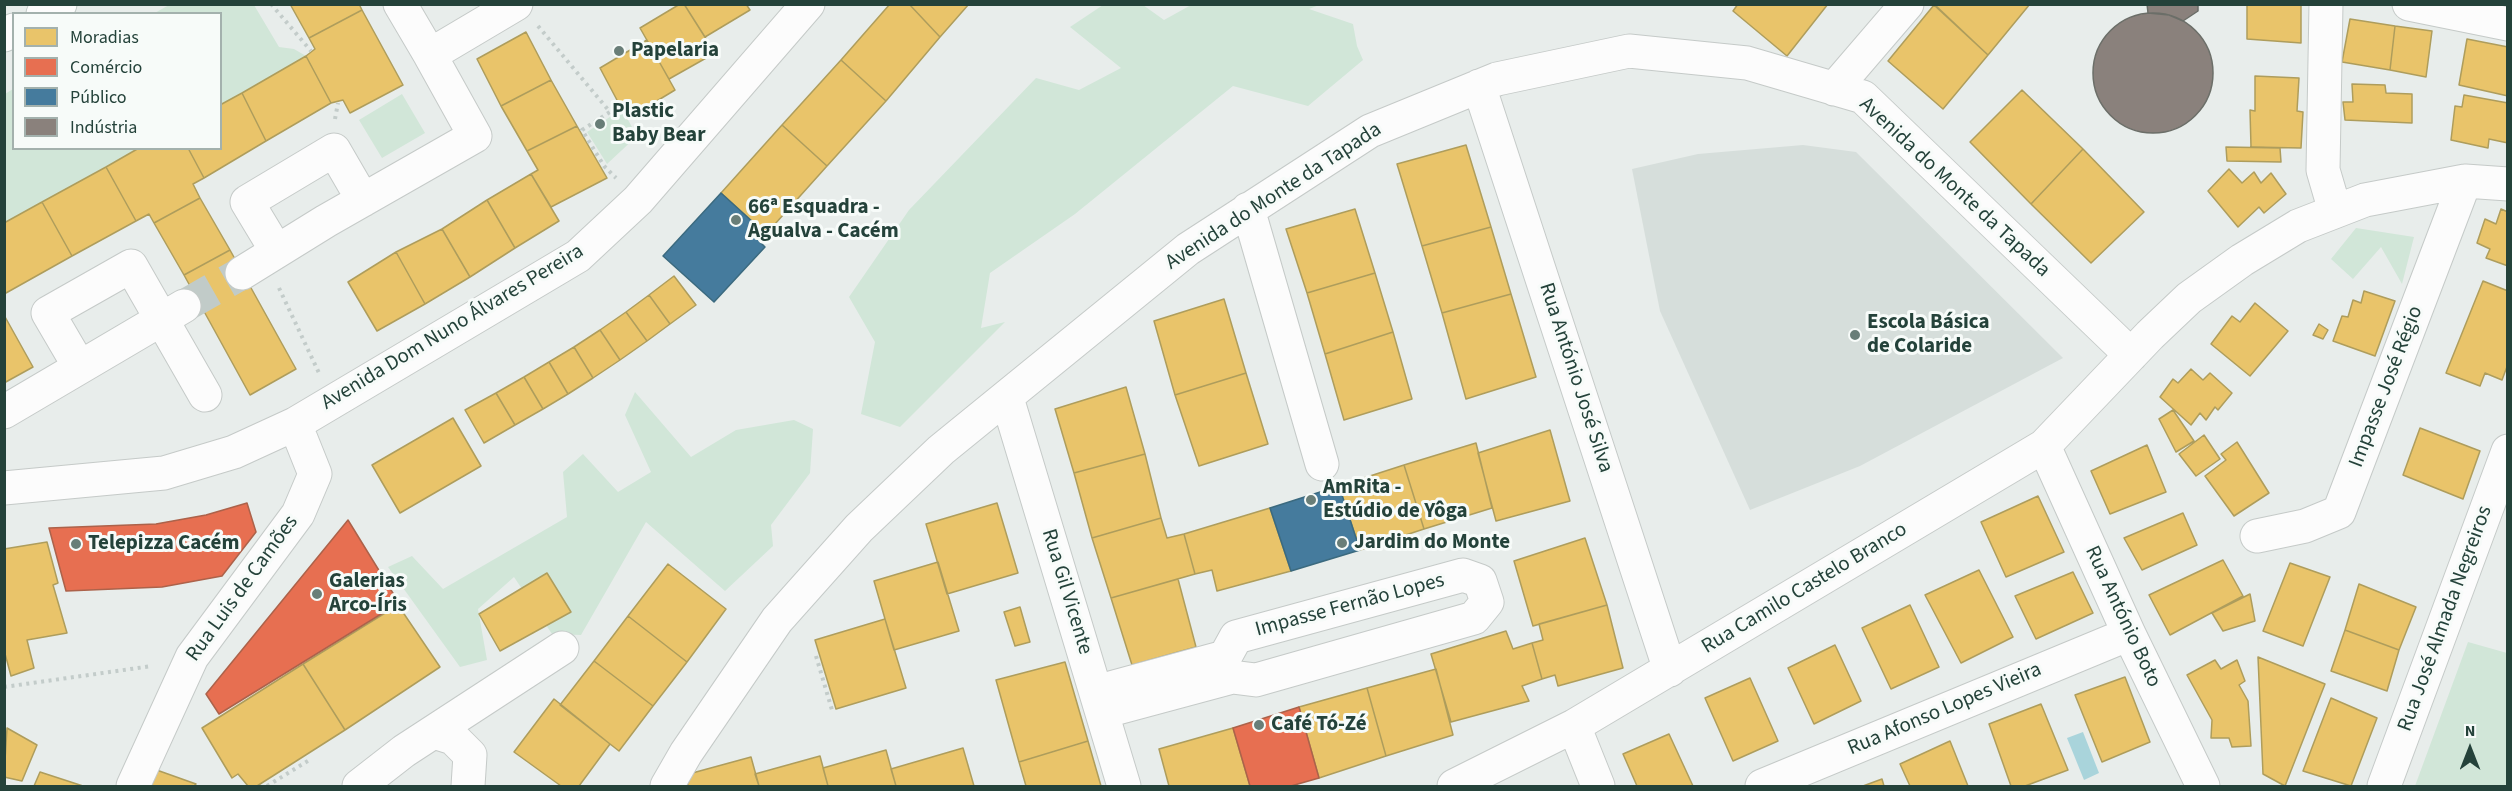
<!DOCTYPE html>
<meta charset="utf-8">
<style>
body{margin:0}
#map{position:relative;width:2512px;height:791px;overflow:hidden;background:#e8edeb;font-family:"Source Sans 3",sans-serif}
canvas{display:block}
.frame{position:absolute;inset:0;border:6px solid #24423a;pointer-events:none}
.legend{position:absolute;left:12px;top:12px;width:210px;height:138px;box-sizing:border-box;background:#f7fbf9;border:2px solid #a3b1ad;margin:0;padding:8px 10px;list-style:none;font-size:18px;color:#24423a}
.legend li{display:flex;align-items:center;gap:12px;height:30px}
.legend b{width:30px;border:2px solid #a3b1ad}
.north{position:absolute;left:2440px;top:719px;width:60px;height:60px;-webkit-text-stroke:4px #f7fbf9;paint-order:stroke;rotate:0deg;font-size:16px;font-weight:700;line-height:24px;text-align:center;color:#24423a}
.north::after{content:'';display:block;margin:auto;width:21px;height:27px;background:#24423a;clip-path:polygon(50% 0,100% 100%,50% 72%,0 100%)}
</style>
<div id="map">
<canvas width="2512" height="791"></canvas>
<div class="frame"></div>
<ul class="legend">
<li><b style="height:16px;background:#e9c46a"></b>Moradias</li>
<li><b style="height:16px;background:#e76f51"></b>Comércio</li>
<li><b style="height:16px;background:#457b9d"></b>Público</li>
<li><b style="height:16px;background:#8a817c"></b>Indústria</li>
</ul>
<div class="north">N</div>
</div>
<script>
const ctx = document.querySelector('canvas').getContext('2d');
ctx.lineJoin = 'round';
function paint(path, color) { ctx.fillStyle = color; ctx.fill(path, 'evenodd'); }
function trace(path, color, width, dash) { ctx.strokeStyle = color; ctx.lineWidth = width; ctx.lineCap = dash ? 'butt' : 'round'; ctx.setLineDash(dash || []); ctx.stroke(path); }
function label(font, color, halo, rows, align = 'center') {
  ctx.font = font + ' "Source Sans 3",sans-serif'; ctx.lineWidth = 6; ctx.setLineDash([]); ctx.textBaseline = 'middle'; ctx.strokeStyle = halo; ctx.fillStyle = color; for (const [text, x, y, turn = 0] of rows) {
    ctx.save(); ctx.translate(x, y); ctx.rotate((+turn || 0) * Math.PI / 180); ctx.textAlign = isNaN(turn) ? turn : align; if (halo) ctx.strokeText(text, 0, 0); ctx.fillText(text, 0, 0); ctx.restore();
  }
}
const built = new Path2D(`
 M1803,145L1856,152L2063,358L1860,466L1750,510L1660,311L1632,169L1698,154Z`);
const green = new Path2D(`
 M169,5H254L279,47L294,49L306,56L221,105L220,14H153Z
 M1103,5H1143L1164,20L1191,5H1319L1309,9L1353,24L1357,46L1363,60L1308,106L1233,86L1075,214L990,273L981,328L1005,322L900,427L861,414L875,342L849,297L909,210L1036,78L1079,90L1121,68L1070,27Z
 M13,89L14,148L143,149L5,227V94Z
 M402,94L425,133L382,158L359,120Z
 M622,109L637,136L607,164L587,132Z
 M2356,228L2414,237L2402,284L2381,247L2353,279L2331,259Z
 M635,392L691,457L736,430L794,420L813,429L810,473L771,525L773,546L725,591L646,522L581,635L552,634L514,577L478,609L487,660L460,667L388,567L412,556L443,589L567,517L563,472L583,454L618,492L651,472L625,415Z
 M2468,642L2507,653V786H2415Z`);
const water = new Path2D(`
 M2083,732L2099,773L2084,780L2067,738Z`);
const homes = new Path2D(`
 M290,4H359L362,10L309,38Z
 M680,4H684L715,53L669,79L640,28Z
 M684,4H746L750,10L705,37Z
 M890,4H909L940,37L886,101L841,60Z
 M909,4H969L940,37Z
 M1738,4H1828L1787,56L1733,11Z
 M1934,4H2030L1988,55Z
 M2247,4H2301V43L2247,39Z
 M1934,5L1988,55L1943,109L1888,61Z
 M362,10L403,85L350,113L343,100L331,103L306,56L315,49L309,38Z
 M2350,19L2395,26L2390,70L2342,62Z
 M2395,26L2432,31L2426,77L2390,70Z
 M526,32L551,80L501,106L477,59Z
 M2467,39L2508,47V96L2459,85Z
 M647,40L675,90L627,119L600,68Z
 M306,56L331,103L266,141L242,93Z
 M841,60L886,101L827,166L782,125Z
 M2255,76L2299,78L2297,111L2303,112L2301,148L2251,147L2250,110L2255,111Z
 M551,80L577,126L527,151L501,106Z
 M2352,84L2385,85L2386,93L2412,94V123L2345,120L2343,102H2353Z
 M2022,90L2083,149L2031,204L1970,142Z
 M242,93L266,141L204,178L188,148H220V105Z
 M2464,95L2508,103V143L2489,139L2488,148L2451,140L2455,106L2462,107Z
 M782,125L827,166L766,234L721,193Z
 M577,126L607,178L551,207L531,174L538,170L527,151Z
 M1466,145L1491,227L1422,246L1397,164Z
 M2226,147L2280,148L2281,162L2227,161Z
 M139,148H188L204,178L193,184L200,198L154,223L149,214L136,221L106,167Z
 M2083,149L2144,212L2091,263L2031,204Z
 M106,167L136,221L72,256L42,202Z
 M2229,169L2242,183L2254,172L2261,183L2271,173L2286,194L2264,213L2259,207L2238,227L2208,191Z
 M531,174L559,221L515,248L487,200Z
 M200,198L230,250L184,275L154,223Z
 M487,200L515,248L470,277L442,229Z
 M42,202L72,256L6,293L4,290V223Z
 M1355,209L1375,273L1307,293L1286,229Z
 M2501,209L2508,212V266L2486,258L2490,249L2477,243L2485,219L2496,224Z
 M1491,227L1511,294L1442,313L1422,246Z
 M442,229L470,277L425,304L396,252Z
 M230,250L296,369L250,395L184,275Z
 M396,252L425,304L377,331L348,282Z
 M1375,273L1393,332L1325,354L1307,293Z
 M674,276L696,305L670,324L649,295Z
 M2483,281L2508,291V364L2502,380L2485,373L2480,386L2446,373Z
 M2364,291L2395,301L2375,356L2333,341L2342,316L2348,317L2353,300L2361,303Z
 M1511,294L1536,377L1466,399L1442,313Z
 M649,295L670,324L647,341L626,312Z
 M1224,299L1246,373L1175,395L1154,321Z
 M2255,303L2288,331L2250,376L2211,344L2232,316L2240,322Z
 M626,312L647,341L620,360L600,330Z
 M4,315L33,367L4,383Z
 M2319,324L2328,330L2323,339L2313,335Z
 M600,330L620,360L593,378L574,347Z
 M1393,332L1412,399L1344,420L1325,354Z
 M574,347L593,378L568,394L549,362Z
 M549,362L568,394L543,409L524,377Z
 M2191,369L2203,380L2210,373L2232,393L2218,410L2215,407L2206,420L2200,413L2191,425L2160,397L2173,379L2178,383Z
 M1246,373L1268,444L1199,466L1175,395Z
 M524,377L543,409L515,425L496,393Z
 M1126,387L1145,454L1074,473L1055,409Z
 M496,393L515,425L484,443L465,410Z
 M2173,410L2194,441L2176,452L2159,419Z
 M453,418L481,466L400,513L372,465Z
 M2420,428L2480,451L2463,499L2403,475Z
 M1550,430L1570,501L1496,521L1478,453Z
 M2204,435L2220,459L2196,476L2179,454Z
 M2237,442L2269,493L2234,516L2205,476L2226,460L2221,454Z
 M1476,443L1492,508L1424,529L1404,465Z
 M2147,445L2166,492L2110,514L2091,471Z
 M1145,454L1161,518L1092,538L1074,473Z
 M1404,465L1424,529L1360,550L1339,486Z
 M2038,496L2064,552L2006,577L1981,522Z
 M997,503L1018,573L947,594L926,524Z
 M1270,508L1291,571L1217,591L1212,570L1195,574L1184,534Z
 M2183,513L2197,545L2142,570L2124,538Z
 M1161,518L1167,538L1184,534L1195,574L1111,598L1092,538Z
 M1585,538L1607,605L1533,626L1514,561Z
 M47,542L58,583L53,585L67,633L27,640L34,668L11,676L4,650V549Z
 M2223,560L2243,596L2170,635L2149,595Z
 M938,562L959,631L894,650L874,581Z
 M2290,563L2330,577L2303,646L2263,631Z
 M668,564L726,609L687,662L628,616Z
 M1979,570L2013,637L1961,663L1925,595Z
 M2073,572L2093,613L2036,639L2015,596Z
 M547,573L571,612L500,651L479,614Z
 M1178,579L1196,647L1132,665L1111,598Z
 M2359,584L2416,607L2399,650L2345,630Z
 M2250,594L2255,621L2223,631L2212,613Z
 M398,605L440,667L345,730L303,664Z
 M1607,605L1623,668L1558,686L1555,675L1542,679L1532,643L1543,640L1539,624Z
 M1910,605L1939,667L1891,689L1862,628Z
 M1020,607L1030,642L1015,646L1004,612Z
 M628,616L687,662L653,706L594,661Z
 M885,619L906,688L836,709L815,640Z
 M2345,630L2399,650L2387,691L2331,671Z
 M1506,631L1513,649L1532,643L1542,679L1522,686L1529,701L1451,722L1431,654Z
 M1835,645L1861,701L1814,724L1788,668Z
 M2258,657L2325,684L2285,786L2263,774Z
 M2215,660L2221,669L2237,660L2245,681L2239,685L2248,701L2251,746L2232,747L2229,738H2211L2212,720L2187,675Z
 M594,661L653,706L619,751L560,705Z
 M1065,662L1088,741L1019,762L996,680Z
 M303,664L345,730L257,786H248L238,774L232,778L202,728Z
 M1436,669L1453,735L1386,756L1367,688Z
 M2125,677L2150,742L2102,762L2075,695Z
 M1750,678L1778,741L1733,761L1705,698Z
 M1367,688L1386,756L1319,778L1299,707Z
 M2331,698L2377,718L2351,786L2303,771Z
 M554,699L610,744L579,786H561L514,752Z
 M2041,704L2068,770L2025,786H2011L1989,724Z
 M7,728L37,745L22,781L4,777Z
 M1233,728L1250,786H1169L1159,749Z
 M1669,734L1693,786H1637L1623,754Z
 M1088,741L1101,786H1026L1019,762Z
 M1950,741L1968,786H1910L1900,764Z
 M963,748L974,786H896L891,769Z
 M886,750L896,786H828L823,768Z
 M820,756L828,786H759L755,774Z
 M751,757L759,786H688L685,775Z
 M151,768L196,784L194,786H145Z
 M40,772L83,786H34Z
 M1882,779L1884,786H1863Z`);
const shops = new Path2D(`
 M247,503L256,532L222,576L162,587L66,591L49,528L156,524L206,515Z
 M348,520L399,603L219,714L206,694Z
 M1299,707L1319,778L1291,786H1250L1233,728Z`);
const public = new Path2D(`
 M721,193L766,234L759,241L765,247L714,302L663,256Z
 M1339,486L1360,550L1291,571L1270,508Z`);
const industry = new Path2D(`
 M2147,4H2198V11L2183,21L2169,15L2148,13Z
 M2093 73a60 60 0 1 1 120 0a60 60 0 1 1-120 0Z`);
const minorTunnel = new Path2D(`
 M184,306L242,273`);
const path = new Path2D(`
 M271,4L311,51
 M538,26L610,112L582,130L604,166L616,178
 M335,119L338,103
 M279,288L319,373
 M816,656L832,710
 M4,687L152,666
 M267,786L311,759`);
const minor = new Path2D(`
 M400,4L430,55
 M2326,4L2323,170L2335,211
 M2409,4L2508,24
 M1479,86L1670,670
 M1834,89L1907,4
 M1248,209L1322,464
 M276,250L247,202L334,150L363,200
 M242,273L326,221L475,136L430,55L516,4
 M79,366L48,313L131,266L205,395
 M1007,398L1124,786
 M4,412L184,306
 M2044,446L2129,634L2203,786
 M4,488L164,473L234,452L295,424L578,256L638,200L808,4
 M2257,536L2305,526L2339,512L2465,181
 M1096,692L1225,657L1236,637L1463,575L1480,581L1487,602L1474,618L1256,680L1232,677L1102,712
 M1574,726L1598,786
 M434,732L453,738L470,755L468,786
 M133,786L192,657L298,514L315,474L295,424
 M359,786L404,751L562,648
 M667,786L686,753L777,620L859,528L941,450L1188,249L1370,131L1497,79L1629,51L1747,63L1863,97L2131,355
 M1454,786L1574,726L2044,446L2150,335L2189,298L2242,260L2298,226L2365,200L2465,181L2508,184
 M1762,786L2129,634
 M2384,786L2508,451`);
const secondary = new Path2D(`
 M43,14L60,4
 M4,35L14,30`);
const markers = [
 [619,51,6,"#697e78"],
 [600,124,6,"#697e78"],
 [736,220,6,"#697e78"],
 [1855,335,6,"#697e78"],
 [1311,500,6,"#697e78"],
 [1342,543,6,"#697e78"],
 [76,544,6,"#697e78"],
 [317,594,6,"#697e78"],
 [1259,725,6,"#697e78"]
];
const poiNames = [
 ["Papelaria",631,51],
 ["Plastic",612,112],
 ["Baby Bear",612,136],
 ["66ª Esquadra -",748,208],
 ["Agualva - Cacém",748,232],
 ["Escola Básica",1867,323],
 ["de Colaride",1867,347],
 ["AmRita -",1323,488],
 ["Estúdio de Yôga",1323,512],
 ["Jardim do Monte",1354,543],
 ["Telepizza Cacém",88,544],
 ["Galerias",329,582],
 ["Arco-Íris",329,606],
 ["Café Tó-Zé",1271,725]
];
const streetNames = [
 ["Avenida do Monte da Tapada",1954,188,43],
 ["Avenida do Monte da Tapada",1274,197,-33],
 ["Avenida Dom Nuno Álvares Pereira",453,328,-31],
 ["Rua António José Silva",1575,378,72],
 ["Impasse José Régio",2387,387,-69],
 ["Rua Luis de Camões",243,589,-54],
 ["Rua Camilo Castelo Branco",1805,589,-31],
 ["Rua Gil Vicente",1066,592,73],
 ["Impasse Fernão Lopes",1350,606,-15],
 ["Rua António Boto",2122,617,65],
 ["Rua José Almada Negreiros",2446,619,-70],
 ["Rua Afonso Lopes Vieira",1945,710,-23]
];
paint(built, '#d6dedb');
paint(green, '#d1e6d8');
paint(water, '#a9d4db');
paint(homes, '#e9c46a');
trace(homes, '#ae9d5c', 1.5);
paint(shops, '#e76f51');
trace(shops, '#ac624a', 1.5);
paint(public, '#457b9d');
trace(public, '#3b6a7f', 1.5);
paint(industry, '#8a817c');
trace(industry, '#6b6e68', 1.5);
trace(minorTunnel, '#c1cbc8', 33, [33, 16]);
trace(minor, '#c5cac8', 35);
trace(secondary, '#c3cbc8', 35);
trace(path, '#c3ccca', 4, [3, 4.5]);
trace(minor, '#fcfcfc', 33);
trace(secondary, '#fcfcfc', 33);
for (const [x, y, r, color] of markers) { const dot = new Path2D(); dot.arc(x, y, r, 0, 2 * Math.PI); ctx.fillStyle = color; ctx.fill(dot); trace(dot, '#f7fbf9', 2); }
label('bold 21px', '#24423a', '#f7fbf9', poiNames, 'left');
label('21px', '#24423a', '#f7fbf9', streetNames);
</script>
